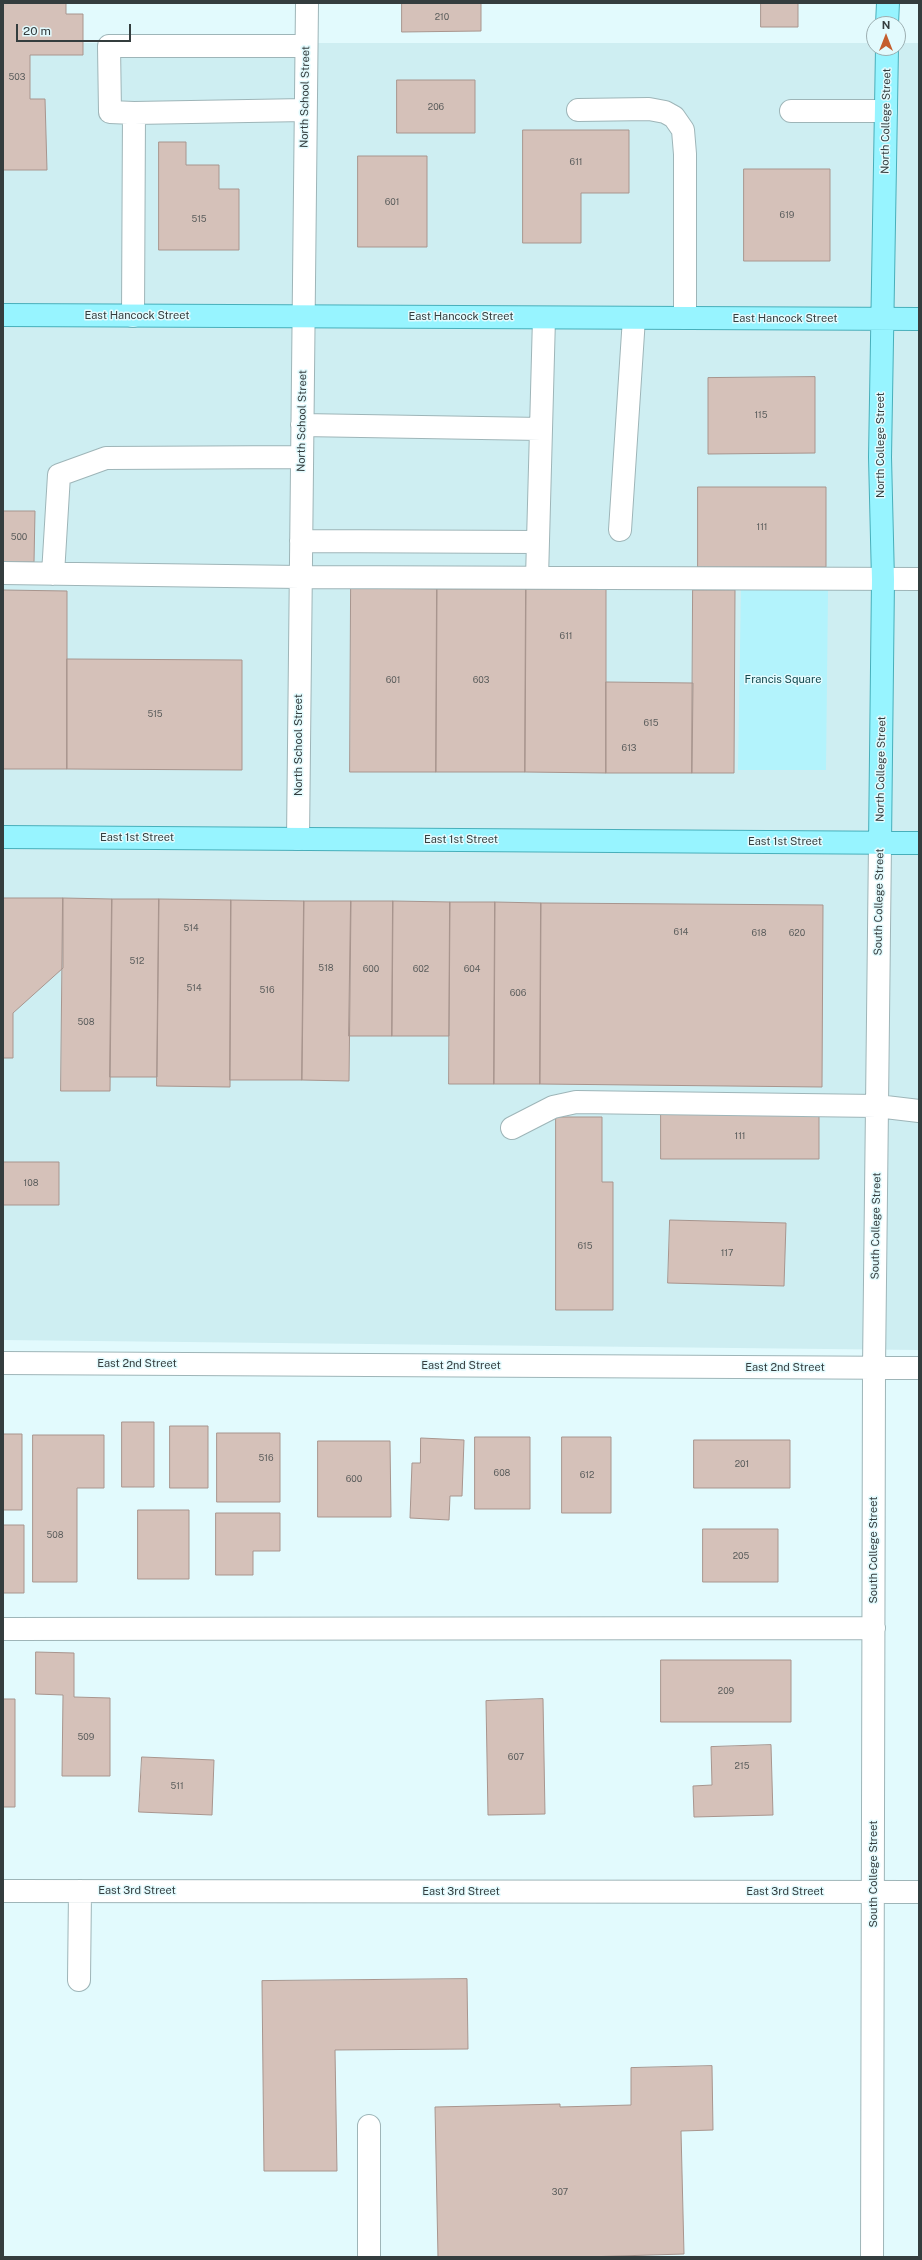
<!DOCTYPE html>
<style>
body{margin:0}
#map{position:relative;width:922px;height:2260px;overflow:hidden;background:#e2fafd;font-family:"Public Sans",sans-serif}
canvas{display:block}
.frame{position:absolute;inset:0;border:4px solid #343d3e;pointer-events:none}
.north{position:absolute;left:866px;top:16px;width:40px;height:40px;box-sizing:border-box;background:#e2fafd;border:1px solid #9caeb1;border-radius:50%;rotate:0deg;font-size:11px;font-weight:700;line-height:16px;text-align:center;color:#343d3e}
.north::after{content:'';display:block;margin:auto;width:14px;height:18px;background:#c45e2e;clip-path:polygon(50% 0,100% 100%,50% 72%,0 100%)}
.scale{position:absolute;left:16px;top:24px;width:115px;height:18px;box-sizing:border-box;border:2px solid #343d3e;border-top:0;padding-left:5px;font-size:12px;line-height:14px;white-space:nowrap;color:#343d3e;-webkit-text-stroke:3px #e2fafd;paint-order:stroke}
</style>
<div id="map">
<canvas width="922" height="2260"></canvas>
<div class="frame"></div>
<div class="north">N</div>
<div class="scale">20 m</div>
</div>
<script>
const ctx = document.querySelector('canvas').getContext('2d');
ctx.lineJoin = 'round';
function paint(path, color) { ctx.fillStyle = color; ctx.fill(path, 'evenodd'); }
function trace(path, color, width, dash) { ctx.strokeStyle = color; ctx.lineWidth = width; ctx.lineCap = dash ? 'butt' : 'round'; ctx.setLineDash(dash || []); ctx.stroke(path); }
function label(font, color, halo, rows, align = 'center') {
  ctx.font = font + ' "Public Sans",sans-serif'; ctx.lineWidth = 3; ctx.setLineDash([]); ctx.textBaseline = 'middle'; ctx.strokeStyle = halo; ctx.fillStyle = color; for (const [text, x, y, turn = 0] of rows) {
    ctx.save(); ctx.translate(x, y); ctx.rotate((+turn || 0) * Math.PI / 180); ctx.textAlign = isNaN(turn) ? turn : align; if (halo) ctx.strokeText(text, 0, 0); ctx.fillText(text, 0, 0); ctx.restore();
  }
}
const built = new Path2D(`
 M3,43H874V48H898V43H919V1350L3,1340Z`);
const green = new Path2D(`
 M741,589L828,590L826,770H738Z`);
const building = new Path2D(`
 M3,3H66V14H83V55H30V99H45L47,170H3Z
 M402,3H481V31L402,32Z
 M761,3H798V27H761Z
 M397,80H475V133H397Z
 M523,130H629V193H581V243H523Z
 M159,142H186V165H219V189H239V250H159Z
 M358,156H427V247H358Z
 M744,169H830V261H744Z
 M815,377V453L708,454V378Z
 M698,487H826V567H698Z
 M3,511H35L34,562H3Z
 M351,588L437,589L436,772H350Z
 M437,589H526L525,772H436Z
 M526,589H606V773L525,772Z
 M3,590L67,591V769H3Z
 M693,590H735L734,773H692Z
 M67,659L242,660V770L67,769Z
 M606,682L693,683L692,773H606Z
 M3,898H63V968L13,1013V1058H3Z
 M63,898L112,899L110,1091H61Z
 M112,899H159L157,1077H110Z
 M159,899L231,900L230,1087L157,1086Z
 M231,900L304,901L302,1080H230Z
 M304,901H351L349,1081L302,1080Z
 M351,901H393L392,1036H349Z
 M393,901L450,902L449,1036H392Z
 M450,902H495L494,1084H449Z
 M495,902L541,903L540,1084H494Z
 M541,903L823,905L822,1087L540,1084Z
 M661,1113H819V1159H661Z
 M556,1117H602V1182H613V1310H556Z
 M3,1162H59V1205H3Z
 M670,1220L786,1223L784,1286L668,1283Z
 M122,1422H154V1487H122Z
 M170,1426H208V1488H170Z
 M217,1433H280V1502H217Z
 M3,1434H22V1510H3Z
 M33,1435H104V1488H77V1582H33Z
 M475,1437H530V1509H475Z
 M562,1437H611V1513H562Z
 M421,1438L464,1440L462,1496H450L449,1520L410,1518L412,1463H420Z
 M694,1440H790V1488H694Z
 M318,1441H390L391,1517H318Z
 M138,1510H189V1579H138Z
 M216,1513H280V1551H253V1575H216Z
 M3,1525H24V1593H3Z
 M703,1529H778V1582H703Z
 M36,1652L74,1653V1697L110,1698V1776H62L63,1695L36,1694Z
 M661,1660H791V1722H661Z
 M3,1699H15V1807H3Z
 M543,1699L545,1814L488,1815L486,1701Z
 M771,1745L773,1815L694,1817L693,1786L712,1785L711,1747Z
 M142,1757L214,1760L212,1815L139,1812Z
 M467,1979L468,2049L335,2050L337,2171H264L262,1981Z
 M712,2066L713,2130L681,2131L684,2254L585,2257H438L435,2107L560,2104V2107L631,2105V2068Z`);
const minor = new Path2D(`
 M578,110L649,109L665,112L674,117L683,130L685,154V318
 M791,111H886
 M134,113L110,112L109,46H306
 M133,316L134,113L305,110
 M302,425L541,429
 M620,530L634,318
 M301,541L538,542
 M3,573L300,577L919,579
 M53,574L59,475L106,458L302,457
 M537,578L544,318
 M298,839L307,3
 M512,1128L553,1107L576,1102L877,1106L919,1111
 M3,1363L919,1368
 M3,1629L874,1628
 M3,1891L919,1892
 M79,1980L80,1891
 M369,2126V2257
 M872,2257L874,1368L880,843`);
const major = new Path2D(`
 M887,24L888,3
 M3,315L919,319
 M3,837L919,843
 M880,843L883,580L880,457L887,48`);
const numberNames = [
 ["210",442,17],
 ["503",17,77],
 ["206",436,107],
 ["611",576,162],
 ["601",392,202],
 ["619",787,215],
 ["515",199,219],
 ["115",761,415],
 ["111",762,527],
 ["500",19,537],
 ["611",566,636],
 ["601",393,680],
 ["603",481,680],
 ["515",155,714],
 ["615",651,723],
 ["613",629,748],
 ["514",191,928],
 ["614",681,932],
 ["618",759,933],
 ["620",797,933],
 ["512",137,961],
 ["518",326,968],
 ["600",371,969],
 ["602",421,969],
 ["604",472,969],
 ["514",194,988],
 ["516",267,990],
 ["606",518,993],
 ["508",86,1022],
 ["111",740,1136],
 ["108",31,1183],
 ["615",585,1246],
 ["117",727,1253],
 ["516",266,1458],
 ["201",742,1464],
 ["608",502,1473],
 ["612",587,1475],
 ["600",354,1479],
 ["508",55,1535],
 ["205",741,1556],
 ["209",726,1691],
 ["509",86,1737],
 ["607",516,1757],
 ["215",742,1766],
 ["511",177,1786],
 ["307",560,2192]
];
const streetNames = [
 ["North School Street",305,97,-89],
 ["North College Street",886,121,-89],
 ["East Hancock Street",137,316],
 ["East Hancock Street",461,317],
 ["East Hancock Street",785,319],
 ["North School Street",302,421,-89],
 ["North College Street",881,445,-90],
 ["North School Street",299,745,-90],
 ["North College Street",881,769,-89],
 ["East 1st Street",137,838],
 ["East 1st Street",461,840],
 ["East 1st Street",785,842],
 ["South College Street",879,902,-89],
 ["South College Street",876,1226,-89],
 ["East 2nd Street",137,1364],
 ["East 2nd Street",461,1366],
 ["East 2nd Street",785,1368],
 ["South College Street",874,1550,-90],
 ["South College Street",874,1874,-90],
 ["East 3rd Street",137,1891],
 ["East 3rd Street",461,1892],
 ["East 3rd Street",785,1892]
];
const parkNames = [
 ["Francis Square",783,680]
];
paint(built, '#ceeef2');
paint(green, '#b3f3fc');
paint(building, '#d5c1b9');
trace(building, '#a8958e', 1);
trace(minor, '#9eb5b8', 24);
trace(major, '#48afbb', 24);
trace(minor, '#fff', 22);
trace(major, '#97f4ff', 22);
label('9px', '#5c5e5d', null, numberNames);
label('11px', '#343d3e', '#e2fafd', streetNames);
label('11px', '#124950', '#e2fafd', parkNames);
</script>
